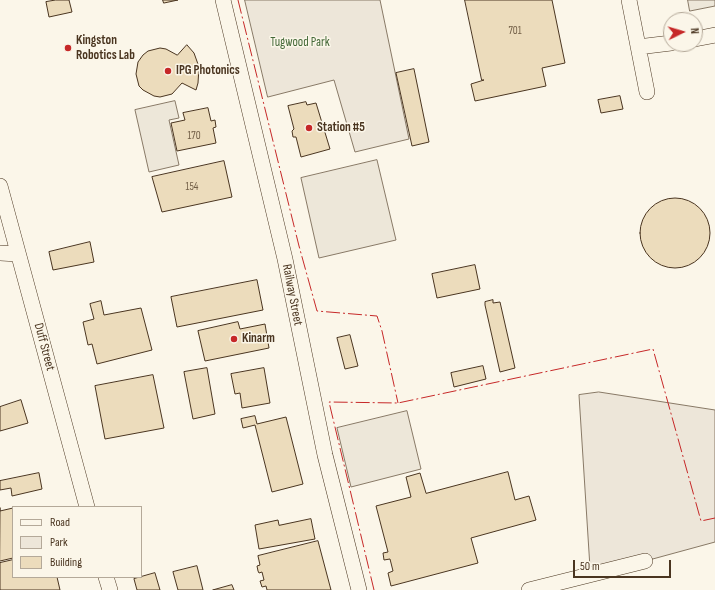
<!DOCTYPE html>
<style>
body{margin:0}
#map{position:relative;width:715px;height:590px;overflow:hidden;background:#fbf6e9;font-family:"Sofia Sans Condensed",sans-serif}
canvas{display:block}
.legend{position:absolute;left:12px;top:506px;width:130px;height:72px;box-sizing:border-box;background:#fbf6e9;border:1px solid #b4a999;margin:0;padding:5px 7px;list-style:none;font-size:12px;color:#4a3520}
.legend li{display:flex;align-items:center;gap:8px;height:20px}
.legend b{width:20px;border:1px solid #b4a999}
.north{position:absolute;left:663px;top:12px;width:40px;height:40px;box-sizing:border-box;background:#fbf6e9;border:1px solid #b4a999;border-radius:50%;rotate:85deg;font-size:11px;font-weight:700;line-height:16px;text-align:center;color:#4a3520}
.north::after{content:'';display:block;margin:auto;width:14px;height:18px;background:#c62828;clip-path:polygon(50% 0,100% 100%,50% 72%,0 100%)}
.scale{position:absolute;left:573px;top:560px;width:98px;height:18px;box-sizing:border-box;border:2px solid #4a3520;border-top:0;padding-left:5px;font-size:12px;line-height:14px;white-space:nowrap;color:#4a3520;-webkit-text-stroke:3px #fbf6e9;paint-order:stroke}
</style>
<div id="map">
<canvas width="715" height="590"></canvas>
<ul class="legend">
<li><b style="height:5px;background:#fbf6e9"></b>Road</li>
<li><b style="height:11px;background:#ede6d9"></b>Park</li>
<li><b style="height:11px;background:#ecdcbc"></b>Building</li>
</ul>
<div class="north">N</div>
<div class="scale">50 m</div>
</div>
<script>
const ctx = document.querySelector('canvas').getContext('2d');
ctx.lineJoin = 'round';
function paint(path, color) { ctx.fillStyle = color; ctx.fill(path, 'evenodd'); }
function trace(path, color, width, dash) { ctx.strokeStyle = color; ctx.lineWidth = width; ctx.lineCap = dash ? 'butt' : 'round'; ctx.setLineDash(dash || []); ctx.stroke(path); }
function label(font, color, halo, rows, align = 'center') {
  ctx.font = font + ' "Sofia Sans Condensed",sans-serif'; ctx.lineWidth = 3; ctx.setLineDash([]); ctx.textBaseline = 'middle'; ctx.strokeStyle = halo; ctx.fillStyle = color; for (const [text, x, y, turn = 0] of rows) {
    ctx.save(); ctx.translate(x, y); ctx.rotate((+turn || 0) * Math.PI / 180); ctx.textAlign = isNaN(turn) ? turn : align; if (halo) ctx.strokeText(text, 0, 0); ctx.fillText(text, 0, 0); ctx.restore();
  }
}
const green = new Path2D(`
 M245,0H380L409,139L355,152L334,80L268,97Z
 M599,392L715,410V542L616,569L590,568L579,395Z`);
const parking = new Path2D(`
 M688,0H715V6L690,11Z
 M175,101L179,118L169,120L179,165L149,172L135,110Z
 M377,160L396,240L319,258L301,178Z
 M407,411L421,469L351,487L337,428Z`);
const building = new Path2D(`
 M56,0H69L72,12L49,17L46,2Z
 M163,0H178L164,3Z
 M465,0H552L565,63L542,68L546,86L475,101L471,84L484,80H482Z
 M187,45L194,53L199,67L198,83L196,90L182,83L172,94L160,97L154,96L143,90L139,86L136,74L138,62L143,55L148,51L160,48L166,49L177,55Z
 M414,69L429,142L412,146L396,73Z
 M620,96L623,109L601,113L598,100Z
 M306,102L307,105L316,103L330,149L301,157L296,137H293L292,131L294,129L288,106Z
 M208,108L211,121L215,120L216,127L213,128L216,143L177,151L171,123L185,120L183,113Z
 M224,161L232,197L162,212L152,177Z
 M640 233a35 35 0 1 1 70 0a35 35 0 1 1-70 0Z
 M90,242L94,262L53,270L49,252Z
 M475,265L480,289L437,298L432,274Z
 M257,280L263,310L177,327L171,297Z
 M493,300V303L500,302L515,368L500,372L485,305V302Z
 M101,301L104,315L141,308L152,350L97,364L92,344L88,345L83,322L94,319L90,304Z
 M238,322L240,329L265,324L269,348L205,361L198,331Z
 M350,335L358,366L345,369L337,338Z
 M483,366L486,379L454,387L451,373Z
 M207,368L215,414L193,419L184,372Z
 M264,368L270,403L242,408L240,393L235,394L231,374Z
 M153,375L164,428L105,439L95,386Z
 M21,400L28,423L0,431V407Z
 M255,416L257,424L286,417L303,484L272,492L255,425L243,428L241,419Z
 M508,472L515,500L529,496L536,520L471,538L478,563L391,586L388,573L393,571L390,559L384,560L383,553L388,552L376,506L411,497L406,477L420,473L426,493Z
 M39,473L42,489L12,496L11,488L0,490V481Z
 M0,508V511L13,508V558L0,561Z
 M311,519L315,539L259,549L255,525L278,520L279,525Z
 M318,541L331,590H267L266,586L262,587L260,581L264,580L262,572L259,573L258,571L257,566L260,565L258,556Z
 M13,560V577H57L60,590H0V563Z
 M197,566L203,590H178L173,572Z
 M155,573L160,590H137L134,579Z
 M232,585L234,590H213Z`);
const minor = new Path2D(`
 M223,0L285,259L325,455L359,590
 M629,0L647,92
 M695,39L715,35
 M638,47L671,43
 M0,186L87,507
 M0,253L18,254
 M106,577L110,590
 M529,590L645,561`);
const power = new Path2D(`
 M238,0L299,246L317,311L377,316L382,331L398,403
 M374,590L329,402L398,403L653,349L701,521L715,518`);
const markers = [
 [68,48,4,"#c62828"],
 [168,71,4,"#c62828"],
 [309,128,4,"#c62828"],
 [234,339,4,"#c62828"]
];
const numberNames = [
 ["701",515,31],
 ["170",194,136],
 ["154",192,187]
];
const poiNames = [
 ["Kingston",76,41],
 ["Robotics Lab",76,56],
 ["IPG Photonics",176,71],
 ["Station #5",317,128],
 ["Kinarm",242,339]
];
const parkNames = [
 ["Tugwood Park",300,43]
];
const streetNames = [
 ["Railway Street",292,295,79],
 ["Duff Street",44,347,75]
];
paint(green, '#ede6d9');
trace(green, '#887966', 1);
paint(parking, '#ede7d9');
trace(parking, '#887966', 1);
paint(building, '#ecdcbc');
trace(building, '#4a3520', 1);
trace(minor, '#4a3520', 16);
trace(minor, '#fbf6e9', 15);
trace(power, '#c62828', 1, [14, 3, 2, 3]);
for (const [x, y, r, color] of markers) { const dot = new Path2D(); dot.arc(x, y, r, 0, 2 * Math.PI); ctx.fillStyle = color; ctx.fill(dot); trace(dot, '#fbf6e9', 1.5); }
label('11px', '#725f47', null, numberNames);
label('bold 13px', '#4a3520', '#fbf6e9', poiNames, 'left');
label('13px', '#436837', '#fbf6e9', parkNames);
label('13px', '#4a3520', '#fbf6e9', streetNames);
</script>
